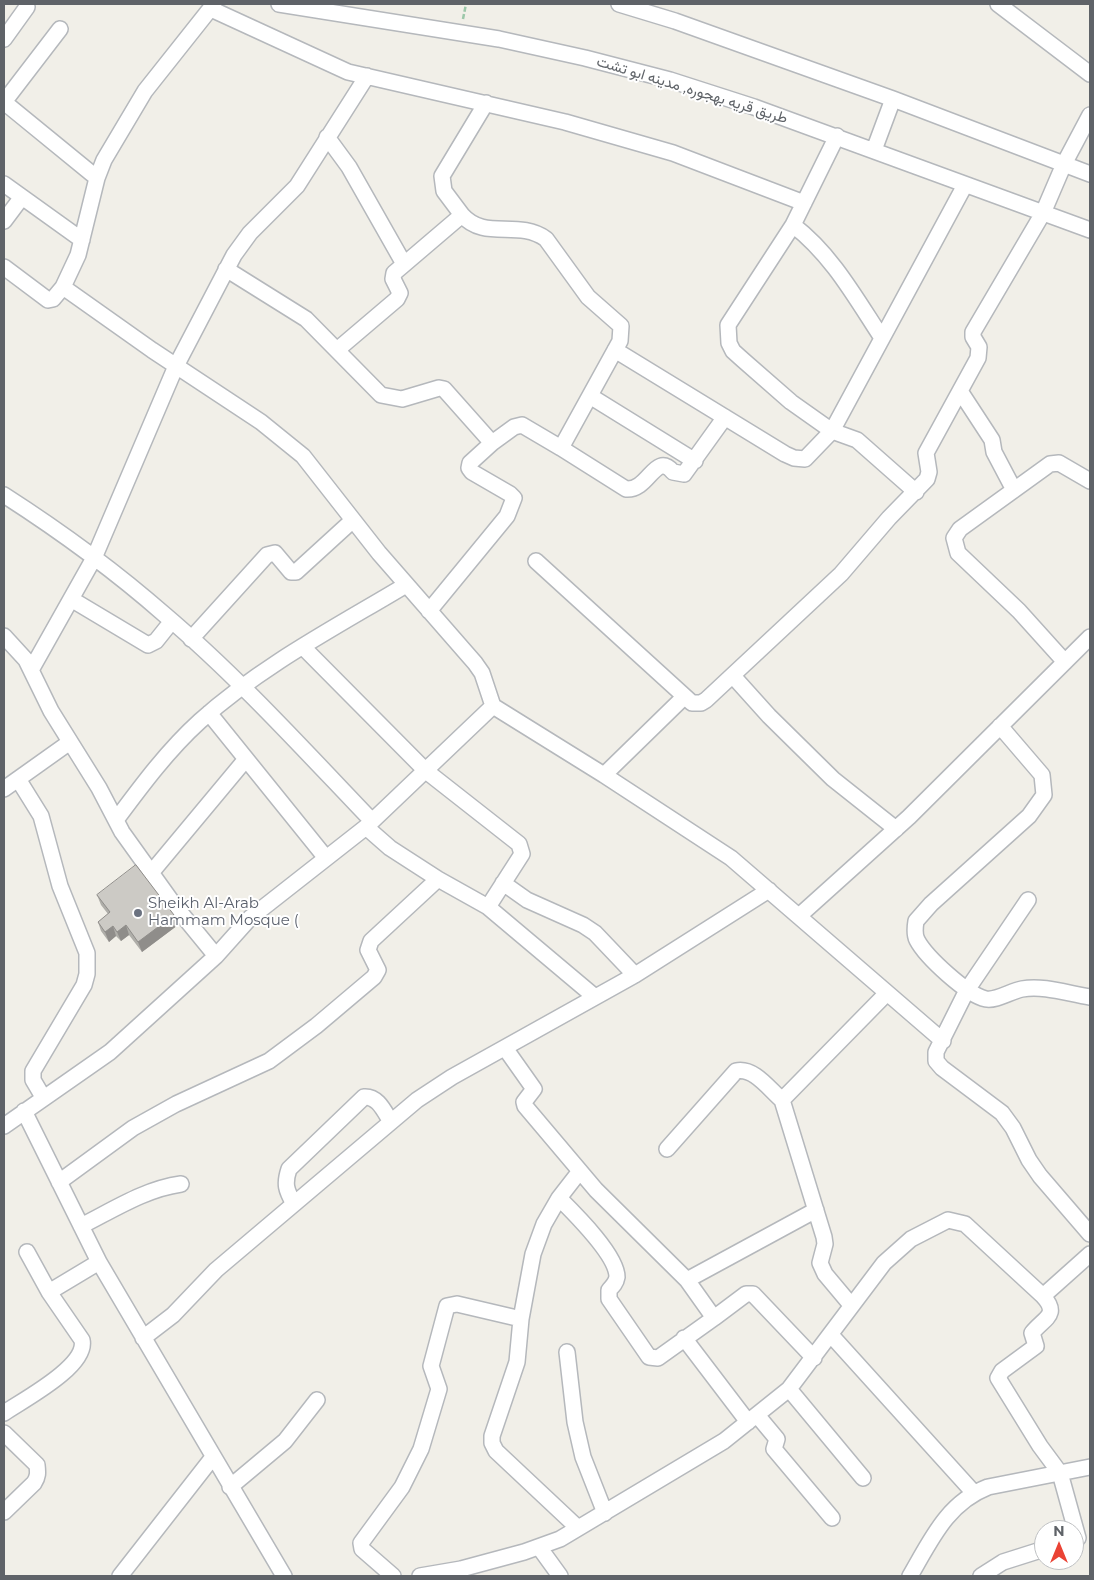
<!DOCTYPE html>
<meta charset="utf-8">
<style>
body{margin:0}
#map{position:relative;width:1094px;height:1580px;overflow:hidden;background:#f1efe8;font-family:Montserrat,sans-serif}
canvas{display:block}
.frame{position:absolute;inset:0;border:5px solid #5f6368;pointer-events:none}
.north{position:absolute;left:1034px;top:1520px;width:50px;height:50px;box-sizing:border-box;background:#fff;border:1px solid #bfc1c3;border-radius:50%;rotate:0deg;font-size:14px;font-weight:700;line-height:20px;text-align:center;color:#5f6368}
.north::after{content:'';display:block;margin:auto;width:18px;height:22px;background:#ea4335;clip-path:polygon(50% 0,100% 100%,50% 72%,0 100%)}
</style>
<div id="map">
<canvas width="1094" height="1580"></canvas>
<div class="frame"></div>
<div class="north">N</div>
</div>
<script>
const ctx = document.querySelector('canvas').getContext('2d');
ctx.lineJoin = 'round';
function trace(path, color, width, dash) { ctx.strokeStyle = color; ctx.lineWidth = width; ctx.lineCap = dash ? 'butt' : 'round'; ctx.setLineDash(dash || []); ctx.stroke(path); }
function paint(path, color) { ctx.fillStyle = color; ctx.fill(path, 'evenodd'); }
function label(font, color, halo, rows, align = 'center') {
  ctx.font = font + ' Montserrat,Vazirmatn,sans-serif'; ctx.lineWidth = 4; ctx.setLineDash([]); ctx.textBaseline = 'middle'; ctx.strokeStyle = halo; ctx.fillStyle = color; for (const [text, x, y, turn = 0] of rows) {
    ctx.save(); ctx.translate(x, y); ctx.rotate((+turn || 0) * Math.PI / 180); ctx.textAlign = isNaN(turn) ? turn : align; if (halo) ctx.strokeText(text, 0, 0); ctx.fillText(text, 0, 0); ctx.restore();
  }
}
const path = new Path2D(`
 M463,19L466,4`);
const minor = new Path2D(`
 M214,4L145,91L104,160L97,178L78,255L63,287L152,350L261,422L303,456L379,553L475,663L482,673L493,706
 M279,4L499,39L585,58L670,80L754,107L1090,230
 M619,4L675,21L893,99L1090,174
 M998,4L1090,74
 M211,9L348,72L565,122L673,153L804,203
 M4,39L27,7
 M4,102L97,178
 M4,102L60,29
 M837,136L793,225L728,325L729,343L733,351L743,360L791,402L832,431L857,440L916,492
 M327,137L349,167L404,264
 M874,150L893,99
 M4,184L82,240
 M462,215C485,241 518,219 546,239L588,297L621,326L620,341L561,448L522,425L514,427L492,443
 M4,221L22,197
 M793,225C832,255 855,297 882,338
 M4,267L48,300L53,299L63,287
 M226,269L306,319L381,395L402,399L439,388L444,389L492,443L470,463L469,468L472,472L510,494L514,498L507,516L429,611
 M337,350L397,299L400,293L393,279L394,273L462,215L444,191L442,176L486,103
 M615,350L785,454L794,458L805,459L832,431L965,185
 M960,391L992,440L994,452L1014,490
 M590,396L695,461
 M561,448L626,489C649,491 655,451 673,472L684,474L725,417
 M4,495C60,531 115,571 165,615C239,678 305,751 372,821
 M536,561L692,703H701L706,700L841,574L889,518L927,479L929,472L926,453L978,358L979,347L973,337V332L1043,213L1064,164L1090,115
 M71,599L148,645L156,641L172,621
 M4,636L26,660L51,711L99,788L122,832L175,906L216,956
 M191,639L267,555L275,553L291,572H296L353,520
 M303,647L426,771L519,844L522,854L488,907
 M1065,662L1019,611L958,553L954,538L960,529L1050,464L1059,463L1090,481
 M31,670L94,558L176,366L234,255L250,233L297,186L367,76
 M733,676L769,716L833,779L896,829
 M209,713L326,858
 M1000,726L1042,775L1044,795L1029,816L931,904L916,921C915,927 914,934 917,940C926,957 967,995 986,999C996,1001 1011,991 1022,989C1044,985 1069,994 1090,997
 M604,775L731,858L943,1041
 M18,779L41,816L60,886L87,953V974L84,985L33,1071V1080L43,1097
 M4,789L70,742
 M116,820C142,785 168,750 200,721C261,666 336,627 406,585
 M366,827L390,848L438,879L488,907L595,997
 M151,873L246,759
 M503,883L527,900L583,925L595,933L635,975
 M1028,900L967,990L936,1052V1061L942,1068L1002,1113L1013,1128L1029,1160L1040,1176L1090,1234
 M799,916L909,817L1090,637
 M505,1048L534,1089L524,1102L525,1106L596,1190L687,1280L816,1210
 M24,1111L99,1262L49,1292
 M4,1126L110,1052L216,956L250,918L366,827L493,706L604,775L684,697
 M667,1149L736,1071C754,1067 769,1089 782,1100
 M59,1182L133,1128L176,1104L269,1061L316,1026L374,977L378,970L368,950L371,941L438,879
 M559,1198C574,1213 617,1255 617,1277C616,1283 613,1286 609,1290V1299L649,1357L658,1358L714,1318
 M294,1204C286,1190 284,1184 289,1169L364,1097C378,1096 384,1111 391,1122
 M81,1226C113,1210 145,1189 181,1184
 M99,1262L284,1576
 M687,1280L714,1318L746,1294H753L814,1358
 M1043,1296C1060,1315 1044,1318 1032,1333L1036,1346L1002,1371L998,1378L1040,1446L1060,1473L1078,1538
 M851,1305L825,1274L820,1263L825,1244L824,1237L782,1100L887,993
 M831,1335L974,1493
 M143,1338L173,1315L216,1270L417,1100L452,1077L635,975L769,890
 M684,1338L748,1422
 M567,1352L575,1422L583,1457L605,1513
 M789,1389L863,1478
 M4,1413C23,1400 88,1366 82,1340L49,1292L27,1252
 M757,1415L777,1439L774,1449L832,1518
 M4,1433L37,1465C38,1473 38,1477 34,1483L4,1512
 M230,1487L285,1441L317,1400
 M578,1528L496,1451L492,1443V1436L517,1362L521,1319L533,1254L544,1224L559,1198L580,1171
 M539,1547L560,1576
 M120,1576L213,1457
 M393,1576L362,1549L361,1543L402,1487L421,1449L439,1389L431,1366L447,1306L457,1304L521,1319
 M420,1576L461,1569L524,1552L560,1539L724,1441L789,1389L884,1263L911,1239L948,1220L965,1224L1043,1296L1090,1254
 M910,1576C931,1540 947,1503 988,1487L1090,1467
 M981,1576L1003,1562L1044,1549`);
const wall = new Path2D(`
 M97,895L174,915L178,925L142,952L129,935L121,941L116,936L109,942L101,931L98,922L108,914L101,905Z`);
const shadedWall = new Path2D(`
 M174,915L178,925L142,952L138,942Z
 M126,925L129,935L121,941L117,932Z
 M113,926L116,936L109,942L105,932Z`);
const building = new Path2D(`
 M136,865L174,915L138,942L126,925L117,932L113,926L105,932L98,922L110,912L97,895Z`);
const markers = [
 [138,913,5,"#6b7280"]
];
const streetNames = [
 ["طريق قريه بهجوره, مدينه ابو تشت",692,90,17]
];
const worshipNames = [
 ["Sheikh Al-Arab",148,904],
 ["Hammam Mosque (",148,921]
];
trace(minor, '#b5b8bc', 18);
trace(path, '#9cc7a9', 2.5, [5, 2.5]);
trace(minor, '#fff', 15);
paint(wall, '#afaea9');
paint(shadedWall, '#8f8d8a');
paint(building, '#cccac5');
trace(building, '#8f8d8a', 1);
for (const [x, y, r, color] of markers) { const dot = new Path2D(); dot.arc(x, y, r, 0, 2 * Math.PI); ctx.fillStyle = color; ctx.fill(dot); trace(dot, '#fff', 2); }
label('15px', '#5f6368', '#fff', streetNames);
label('15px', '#5b616d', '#fff', worshipNames, 'left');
</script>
